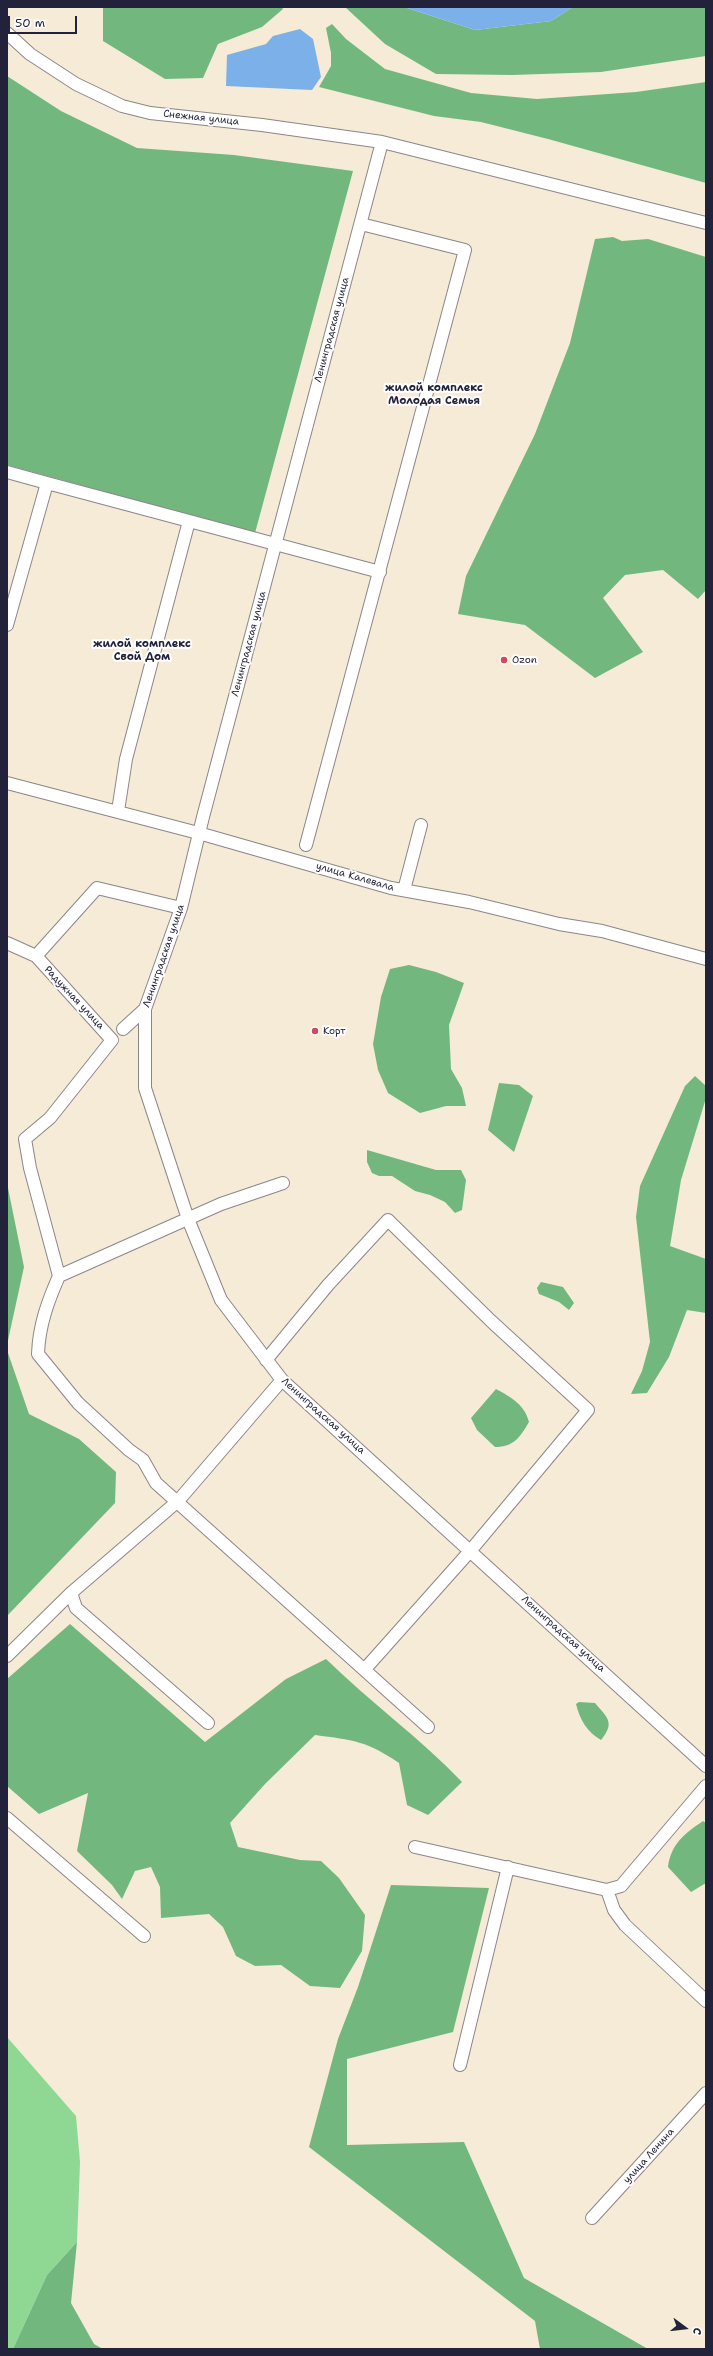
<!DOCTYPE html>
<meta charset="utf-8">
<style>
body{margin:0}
#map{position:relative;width:713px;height:2356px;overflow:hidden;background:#f5ebd7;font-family:"Shantell Sans",sans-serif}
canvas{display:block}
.frame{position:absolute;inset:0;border:8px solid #22223b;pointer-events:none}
.north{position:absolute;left:665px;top:2308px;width:40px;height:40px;-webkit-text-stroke:3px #fff;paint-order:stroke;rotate:105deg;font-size:11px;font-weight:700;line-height:16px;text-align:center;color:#22223b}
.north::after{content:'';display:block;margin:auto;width:14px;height:18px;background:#22223b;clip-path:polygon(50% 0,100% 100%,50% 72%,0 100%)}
.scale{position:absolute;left:8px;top:16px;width:69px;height:18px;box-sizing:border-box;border:2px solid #22223b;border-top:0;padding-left:5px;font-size:12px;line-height:14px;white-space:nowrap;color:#22223b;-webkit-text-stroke:3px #fff;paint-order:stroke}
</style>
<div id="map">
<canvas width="713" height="2356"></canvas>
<div class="frame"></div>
<div class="north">С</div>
<div class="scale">50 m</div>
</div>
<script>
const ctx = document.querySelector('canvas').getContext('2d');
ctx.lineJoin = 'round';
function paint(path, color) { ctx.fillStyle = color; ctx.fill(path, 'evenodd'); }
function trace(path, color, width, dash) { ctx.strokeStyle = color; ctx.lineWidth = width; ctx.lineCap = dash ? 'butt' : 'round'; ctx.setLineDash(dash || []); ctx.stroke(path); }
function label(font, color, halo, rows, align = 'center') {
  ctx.font = font + ' "Shantell Sans",sans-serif'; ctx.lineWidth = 4; ctx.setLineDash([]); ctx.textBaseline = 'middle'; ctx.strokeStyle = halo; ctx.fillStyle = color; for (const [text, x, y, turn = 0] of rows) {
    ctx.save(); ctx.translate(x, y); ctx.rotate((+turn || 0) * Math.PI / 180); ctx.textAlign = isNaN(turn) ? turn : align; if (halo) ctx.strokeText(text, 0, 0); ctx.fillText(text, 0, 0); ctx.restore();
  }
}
const green = new Path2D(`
 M7,2037L76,2116L80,2162L77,2242L47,2275L13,2349H7Z`);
const forest = new Path2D(`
 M103,7H282L283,9L262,27L218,44L203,78L165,79L103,41Z
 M345,7H404L475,30L551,21L573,7H706V56L601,72L512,75L436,74L385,44Z
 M332,24L346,39L385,69L471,93L537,99L636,92L706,82V183L548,139L481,122L434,116L319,87L331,66V53L326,28Z
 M7,76L61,111L137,148L234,155L353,171L255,533L7,465Z
 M613,237L622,241L648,239L706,257V590L698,599L663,570L625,575L603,598L643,652L595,678L525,625L458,614L466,576L535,434L570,343L595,239Z
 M409,965L436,972L464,983L449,1025L451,1069L462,1088L466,1106H446L420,1113L388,1093L378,1070L373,1044L381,997L390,969Z
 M695,1076L706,1086V1098L681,1180L670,1246L706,1259V1313L687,1310L669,1357L647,1393L631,1394L642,1371L650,1342L636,1217L640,1186L685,1086Z
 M499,1083L519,1085L533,1096L514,1152L488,1130Z
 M367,1150L436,1170H461L466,1180L462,1210L455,1213L445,1202L430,1195L415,1191L392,1176H379L372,1173L367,1162Z
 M7,1183L24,1267L7,1345Z
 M541,1282L563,1287L574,1303L569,1310L559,1302L539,1294L537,1288Z
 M7,1350L29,1414L79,1439L116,1472L115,1503L7,1616Z
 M496,1389C511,1397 525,1405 529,1422C520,1437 514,1447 495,1447L477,1430L471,1418Z
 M70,1624L205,1742L286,1679L326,1659C370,1702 420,1738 462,1782L428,1815L407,1805L399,1763C367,1741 353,1740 315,1735L265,1784L230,1823L238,1847L300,1860L321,1861L339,1878L365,1915L362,1951L340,1988L310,1986L281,1965L255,1966L236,1956L223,1927L209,1914L161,1918L160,1887L151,1867L135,1871L122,1899L112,1885L77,1851L88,1793L39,1814L7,1786V1679Z
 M579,1702L595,1703C608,1718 615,1723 601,1740C587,1732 580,1720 576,1704Z
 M703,1821L706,1823V1883L691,1892L668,1867C671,1844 684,1834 703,1821Z
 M391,1885L489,1888L453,2032L347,2059V2145L464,2142L524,2278L648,2349H540L535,2321L309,2147L338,2039L358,1987Z
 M77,2242L71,2303L94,2344L103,2349H13L47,2275Z`);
const water = new Path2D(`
 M404,7H573L551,21L475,30Z
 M300,29L313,39L321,77L312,90L226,86L227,55L266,44L273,36Z`);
const minor = new Path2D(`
 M7,33L30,54L76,84L122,106L150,113L262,125L382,142L706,223
 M382,142L203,817L181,908L145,1009V1088L188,1219L221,1300L282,1380L706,1766
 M7,472L47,483L7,625
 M47,483L380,572
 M7,783L202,834L391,888L469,902L559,924L602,931L706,959
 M118,811L126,759L189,521
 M306,845L465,250L361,224
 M404,890L421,825
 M7,943L36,956L112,1040L50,1118L25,1139L30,1168L59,1276
 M36,956L97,888L181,908
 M123,1029L145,1009
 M283,1183L221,1204L59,1276C48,1301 39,1325 38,1354L78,1403L129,1450L143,1460L156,1483L428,1727
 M266,1360L328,1285L388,1220L491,1321L588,1410L471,1550L365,1669
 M71,1593L76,1608L208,1723
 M7,1656L71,1593L178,1501L282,1380
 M7,1818L144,1936
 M415,1847L607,1890L621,1886L706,1786
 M607,1890L614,1910L625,1925L706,2001
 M460,2065L508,1867
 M592,2218L706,2093`);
const markers = [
 [504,660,4,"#d1495b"],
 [315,1031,4,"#d1495b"]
];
const streetNames = [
 ["Снежная улица",201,118,6],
 ["Ленинградская улица",332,330,-75],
 ["Ленинградская улица",249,644,-75],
 ["улица Калевала",355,877,16],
 ["Ленинградская улица",164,956,-71],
 ["Радужная улица",74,998,47],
 ["Ленинградская улица",323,1416,42],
 ["Ленинградская улица",563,1634,42],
 ["улица Ленина",649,2156,-48]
];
const poiNames = [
 ["Ozon",512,660],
 ["Корт",323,1031]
];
const neighbourhoodNames = [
 ["жилой комплекс",434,388],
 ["Молодая Семья",434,401],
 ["жилой комплекс",142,644],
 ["Свой Дом",142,657]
];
paint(green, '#8ed894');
paint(forest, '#72b87e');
paint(water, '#7bb0e9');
trace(minor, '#8c8689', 14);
trace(minor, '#fff', 12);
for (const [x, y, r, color] of markers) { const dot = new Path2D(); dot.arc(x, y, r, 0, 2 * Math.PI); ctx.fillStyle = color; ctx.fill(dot); trace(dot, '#fff', 1.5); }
label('10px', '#22223b', '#fff', streetNames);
label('10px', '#22223b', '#fff', poiNames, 'left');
label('bold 11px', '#22223b', '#fff', neighbourhoodNames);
</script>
